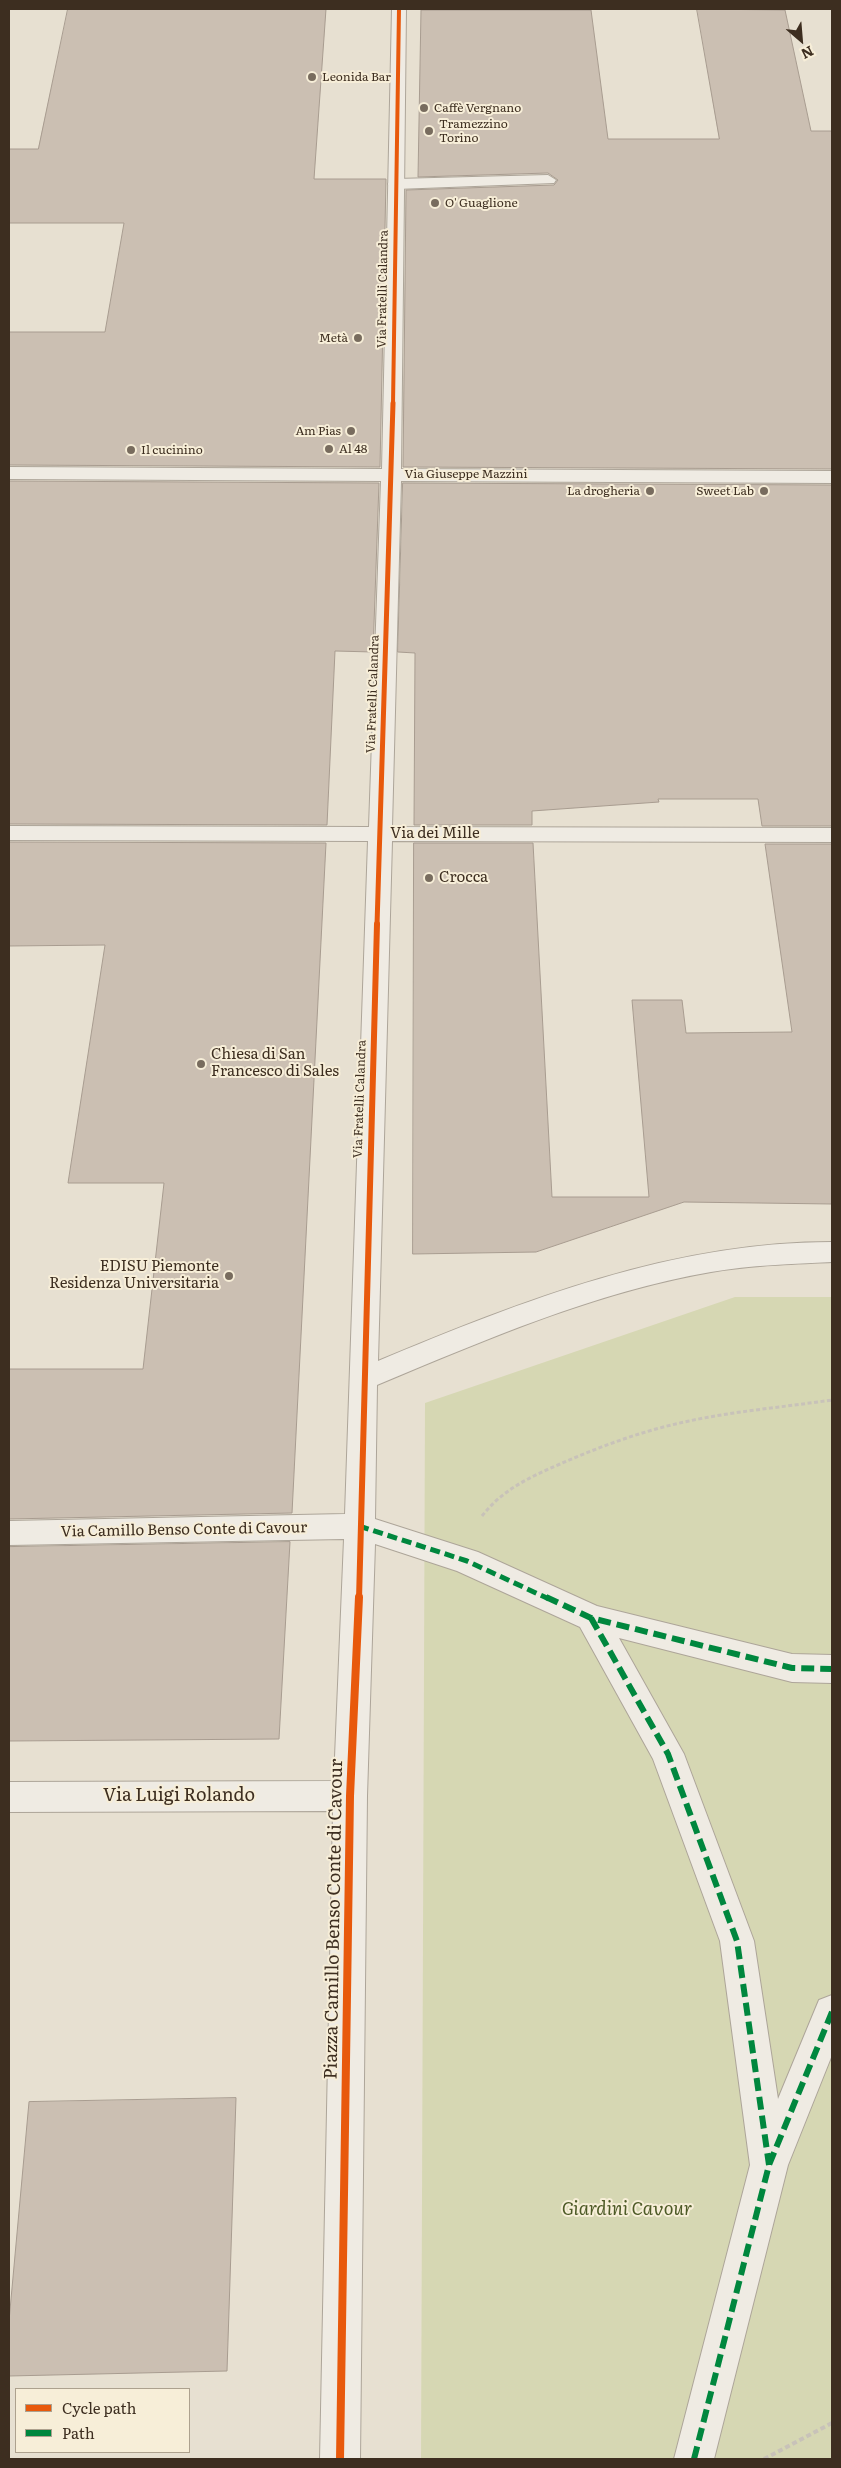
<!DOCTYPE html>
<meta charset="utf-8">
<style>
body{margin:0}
#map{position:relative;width:841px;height:2468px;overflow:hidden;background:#e7e0d1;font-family:Literata,serif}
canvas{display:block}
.frame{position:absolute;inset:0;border:10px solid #3d2e20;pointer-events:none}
.legend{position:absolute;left:15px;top:2388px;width:175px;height:65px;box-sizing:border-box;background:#f7eed8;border:1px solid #ada18e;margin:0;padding:6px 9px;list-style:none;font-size:15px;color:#3d2e20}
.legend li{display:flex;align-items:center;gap:10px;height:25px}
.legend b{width:25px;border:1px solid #ada18e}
.north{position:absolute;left:776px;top:15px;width:50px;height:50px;-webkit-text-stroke:4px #f7eed8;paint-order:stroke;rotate:153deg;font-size:14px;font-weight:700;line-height:20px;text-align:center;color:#3d2e20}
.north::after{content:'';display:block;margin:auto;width:18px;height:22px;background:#3d2e20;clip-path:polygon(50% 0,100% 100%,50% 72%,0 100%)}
</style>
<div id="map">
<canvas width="841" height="2468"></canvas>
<div class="frame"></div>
<ul class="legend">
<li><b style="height:6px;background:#e8590c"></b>Cycle path</li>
<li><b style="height:6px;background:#00873e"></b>Path</li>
</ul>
<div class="north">N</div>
</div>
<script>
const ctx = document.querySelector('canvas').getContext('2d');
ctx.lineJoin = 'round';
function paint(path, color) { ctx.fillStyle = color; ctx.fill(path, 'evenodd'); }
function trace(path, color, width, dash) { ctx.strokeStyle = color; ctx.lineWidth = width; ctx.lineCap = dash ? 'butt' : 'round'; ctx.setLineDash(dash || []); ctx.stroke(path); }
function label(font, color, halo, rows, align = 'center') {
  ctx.font = font + ' Literata,serif'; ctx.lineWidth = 4; ctx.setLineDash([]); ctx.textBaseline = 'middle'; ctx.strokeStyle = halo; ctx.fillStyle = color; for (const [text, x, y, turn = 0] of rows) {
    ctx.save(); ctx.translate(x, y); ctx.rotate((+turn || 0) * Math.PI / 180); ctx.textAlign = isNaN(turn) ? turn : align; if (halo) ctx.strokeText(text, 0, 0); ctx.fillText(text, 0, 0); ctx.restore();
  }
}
const green = new Path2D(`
 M735,1297H832V2459H421L425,1403Z`);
const building = new Path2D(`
 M68,9H326L314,179H386L380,467L9,465V332H105L124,223H9V149H38Z
 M697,9L785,10L811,131H832V469L403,467L406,190L554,185L558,180L548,173L418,177L421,10H591L608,139H719Z
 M9,481L379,483L373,652L335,651L327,825L9,824Z
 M403,483L832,485V826H762L758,799H658L659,802L532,811V825H414L415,653L398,652Z
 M9,842L326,843L292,1513L9,1519V1369H143L164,1183H68L105,945L9,946Z
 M414,843H533L552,1197H649L632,1000H682L686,1033L792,1032L765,844H832V1204L684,1202L536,1252L413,1254Z
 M290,1542L279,1739L9,1741V1547Z
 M236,2098L227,2371L9,2376V2321L29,2102Z`);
const pathFar1 = new Path2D(`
 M482,1516C502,1490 530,1477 560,1464C601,1446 645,1430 689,1421C736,1411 784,1407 832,1400`);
const path = new Path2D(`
 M764,2459L832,2423`);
const lane = new Path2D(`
 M548,175L556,180L554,183L396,189L390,187L388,184L390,181L396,179Z`);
const street = new Path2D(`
 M392,9H406L401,469L832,471V483L401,481L392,827L832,828V842L392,841L378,1361C524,1300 672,1242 832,1242V1262C792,1264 751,1265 711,1272C595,1292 485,1340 377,1385L375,1519L478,1552L597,1606L792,1654L832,1655V1683L792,1682L619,1638L684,1754L754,1941L778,2099L819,2000L832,1995V2055L788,2165L714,2459H674L750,2165L720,1941L653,1759L580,1627L457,1571L375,1544L367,1796L360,2459H320L333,1811L9,1812V1782L334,1781L344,1539L9,1545V1521L345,1514L368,841L9,840V826L369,827L381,481L9,479V467L382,469Z`);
const quietFar1 = new Path2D(`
 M359,1526L467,1561L549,1599`);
const quiet = new Path2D(`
 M546,1597L591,1618L792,1668L832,1669
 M591,1618L668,1754L737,1941L769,2165
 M694,2459L769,2165L832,2012`);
const cyclewayFar3 = new Path2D(`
 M393,404L399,9`);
const cyclewayFar2 = new Path2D(`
 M377,925L393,403`);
const cyclewayFar1 = new Path2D(`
 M359,1599L377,924`);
const cycleway = new Path2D(`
 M340,2459L350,1796L359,1597`);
const markers = [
 [312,77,5,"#786c5e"],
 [424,108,5,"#786c5e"],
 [429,131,5,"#786c5e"],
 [435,203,5,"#786c5e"],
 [358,338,5,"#786c5e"],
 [351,431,5,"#786c5e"],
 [329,449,5,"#786c5e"],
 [131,450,5,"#786c5e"],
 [650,491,5,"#786c5e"],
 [764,491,5,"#786c5e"],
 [429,878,5,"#786c5e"],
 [201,1064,5,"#786c5e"],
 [229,1276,5,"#786c5e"]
];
const farPoinames = [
 ["Leonida Bar",322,77],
 ["Caffè Vergnano",434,108],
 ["Tramezzino",439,124],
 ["Torino",439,138],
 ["O' Guaglione",445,203],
 ["Metà",348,338,"right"],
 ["Am Pias",341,431,"right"],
 ["Al 48",339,449],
 ["Il cucinino",141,450],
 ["La drogheria",640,491,"right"],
 ["Sweet Lab",754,491,"right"]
];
const farStreetnames = [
 ["Via Fratelli Calandra",383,289,-89],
 ["Via Giuseppe Mazzini",466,474],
 ["Via Fratelli Calandra",373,694,-88],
 ["Via Fratelli Calandra",360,1099,-88]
];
const streetNames = [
 ["Via dei Mille",435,834],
 ["Via Camillo Benso Conte di Cavour",184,1530,-1]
];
const poiNames = [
 ["Crocca",439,878],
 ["Chiesa di San",211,1055],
 ["Francesco di Sales",211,1072],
 ["EDISU Piemonte",219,1267,"right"],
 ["Residenza Universitaria",219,1284,"right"]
];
const nearStreetnames = [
 ["Via Luigi Rolando",179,1796],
 ["Piazza Camillo Benso Conte di Cavour",334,1919,-89]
];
const nearParknames = [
 ["Giardini Cavour",627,2210]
];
paint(green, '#d6d7b3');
paint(building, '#cbbfb2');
trace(building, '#a89c90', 1);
trace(lane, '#ada599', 2);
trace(street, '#ada599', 2);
trace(pathFar1, '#c8c2b9', 3, [4, 2.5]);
trace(path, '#c8c2b9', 4, [5, 3]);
paint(lane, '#efebe3');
paint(street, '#efebe3');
trace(quietFar1, '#00873e', 5, [10, 5]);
trace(quiet, '#00873e', 6, [13, 6]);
trace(cyclewayFar3, '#e8590c', 4);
trace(cyclewayFar2, '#e8590c', 5);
trace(cyclewayFar1, '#e8590c', 6);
trace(cycleway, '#e8590c', 8);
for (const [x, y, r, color] of markers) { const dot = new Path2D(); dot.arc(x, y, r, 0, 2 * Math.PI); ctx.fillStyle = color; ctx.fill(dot); trace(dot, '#f7eed8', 2); }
label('12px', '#3d2e20', '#f7eed8', farPoinames, 'left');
label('12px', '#3d2e20', '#f7eed8', farStreetnames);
label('15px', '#3d2e20', '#f7eed8', streetNames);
label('15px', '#3d2e20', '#f7eed8', poiNames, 'left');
label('18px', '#3d2e20', '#f7eed8', nearStreetnames);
label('italic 18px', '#4d5a26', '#f7eed8', nearParknames);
</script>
